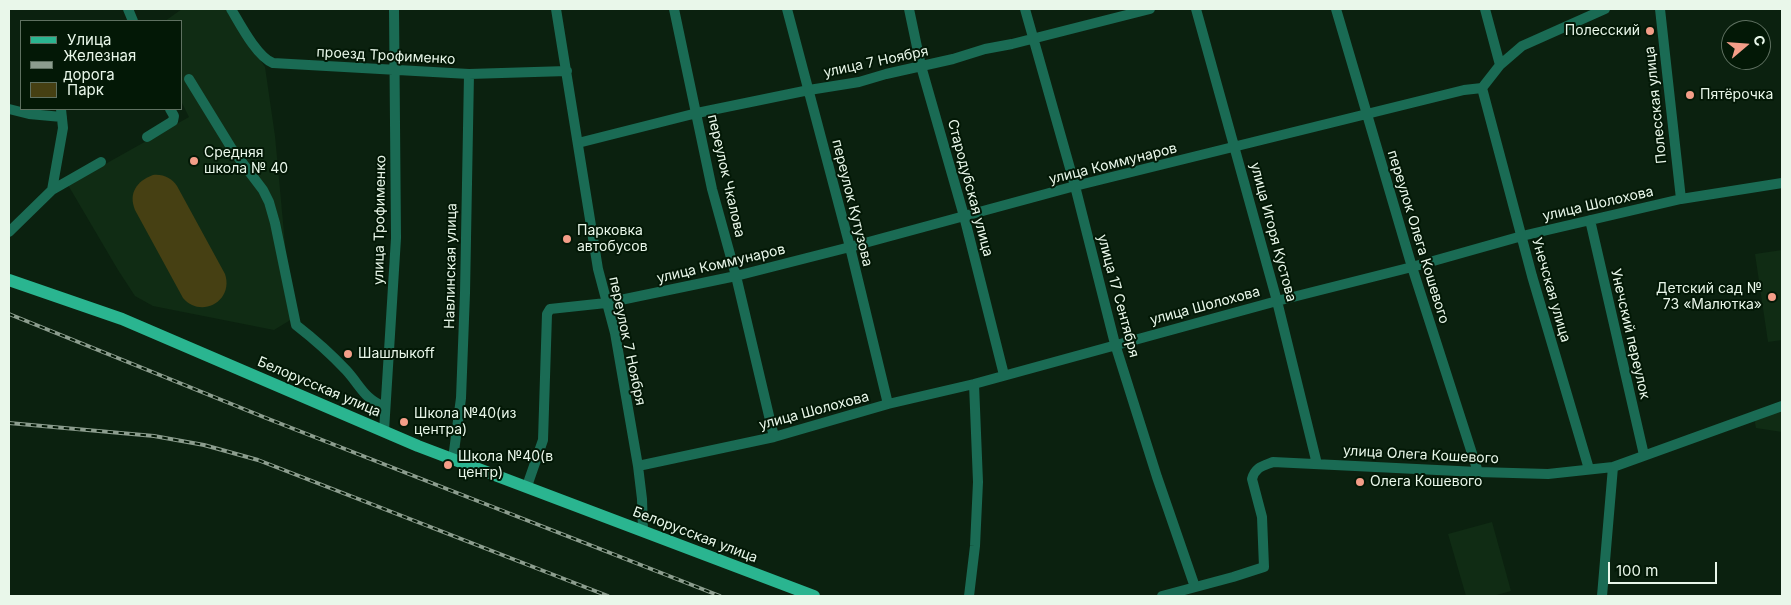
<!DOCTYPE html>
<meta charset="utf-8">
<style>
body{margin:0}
#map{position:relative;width:1791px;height:605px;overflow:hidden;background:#0b210f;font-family:Inter,sans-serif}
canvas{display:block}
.frame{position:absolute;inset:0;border:10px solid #e9f7ea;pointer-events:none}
.legend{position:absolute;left:20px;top:20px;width:162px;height:90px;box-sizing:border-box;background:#031806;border:1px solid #5f7161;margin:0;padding:6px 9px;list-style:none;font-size:15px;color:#e9f7ea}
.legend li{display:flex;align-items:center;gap:10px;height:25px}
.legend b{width:25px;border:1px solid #5f7161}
.north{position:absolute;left:1721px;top:20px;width:50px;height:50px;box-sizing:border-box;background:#031806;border:1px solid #5f7161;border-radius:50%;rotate:72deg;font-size:14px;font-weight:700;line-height:20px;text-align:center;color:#e9f7ea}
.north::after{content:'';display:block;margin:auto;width:18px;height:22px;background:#f49e88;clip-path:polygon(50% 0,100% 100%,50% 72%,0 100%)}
.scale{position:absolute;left:1608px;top:562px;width:109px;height:22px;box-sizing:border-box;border:2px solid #e9f7ea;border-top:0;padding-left:6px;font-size:15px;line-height:18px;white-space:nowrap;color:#e9f7ea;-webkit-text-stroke:4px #031806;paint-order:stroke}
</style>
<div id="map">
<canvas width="1791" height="605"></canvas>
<div class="frame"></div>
<ul class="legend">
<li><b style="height:6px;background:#2ab590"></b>Улица</li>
<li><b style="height:6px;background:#8c9d8e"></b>Железная дорога</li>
<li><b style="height:14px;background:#464013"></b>Парк</li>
</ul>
<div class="north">С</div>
<div class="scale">100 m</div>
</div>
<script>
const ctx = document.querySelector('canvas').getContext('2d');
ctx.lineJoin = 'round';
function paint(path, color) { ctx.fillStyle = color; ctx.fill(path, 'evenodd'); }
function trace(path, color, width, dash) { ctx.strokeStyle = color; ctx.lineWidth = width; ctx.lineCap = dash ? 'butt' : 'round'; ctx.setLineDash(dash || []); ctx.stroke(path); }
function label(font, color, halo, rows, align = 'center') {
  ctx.font = font + ' Inter,sans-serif'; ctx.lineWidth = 4; ctx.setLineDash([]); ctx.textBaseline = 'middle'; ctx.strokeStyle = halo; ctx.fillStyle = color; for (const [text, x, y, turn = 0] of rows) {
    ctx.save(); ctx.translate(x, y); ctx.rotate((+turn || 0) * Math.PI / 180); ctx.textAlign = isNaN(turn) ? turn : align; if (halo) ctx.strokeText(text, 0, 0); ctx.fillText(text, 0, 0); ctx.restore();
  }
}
const built = new Path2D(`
 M182,9H226L265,67L275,136L292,319L274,330L153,306L135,296L118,270L68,185L189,117L181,101V21H165Z
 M1782,250V340L1768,342L1755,254Z
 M1782,408V432L1756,428L1754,417Z
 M1492,522L1511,591L1493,596H1466L1448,534Z`);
const green = new Path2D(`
 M153,175C164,174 171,178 177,186L225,274C234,301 201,319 183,298L135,210C128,193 137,181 153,175Z`);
const minor = new Path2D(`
 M128,9L133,21
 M231,9C240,24 257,57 273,63L469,74L567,71
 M556,9L598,269L615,333L638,466L642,499L643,531
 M674,9L712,189L736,276L774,437
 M787,9L850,247L888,404
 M909,9L921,66L964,216L1004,375
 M1025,9L1075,186L1115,344L1157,477L1195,587
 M1196,9L1277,301L1317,464
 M1336,9L1412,267L1478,472
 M1485,9L1500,65
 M1660,9L1681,199
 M189,79L232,149L263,190L269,202L275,223L296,325C314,339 330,353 346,370C360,385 364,399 385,407
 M1482,88L1532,276L1589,469
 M9,109L29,114L62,117
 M147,137L173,121L174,116L170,109
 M578,143L697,113L809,90L859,82L886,74L953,59L985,49L1012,44L1150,9
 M52,190L63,128L61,109
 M1590,220L1644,455
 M9,232L52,190L101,162
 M384,431L396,238L394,9
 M453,459L461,398L465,293L469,74
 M638,466L774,437L888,404L974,384L1277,301L1412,267L1522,236L1681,199L1782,183
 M527,486L543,440L547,314L550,309L606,303L736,276L850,247L1075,186L1464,90L1482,88L1500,65L1522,46L1605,9
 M969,596L975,546L978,482L974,384
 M1162,596L1233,577L1264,567L1262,517L1252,479C1255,467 1263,466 1273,462L1478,472L1548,474L1613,467L1782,406
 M1602,596L1613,467`);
const major = new Path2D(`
 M9,280L122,319L418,446L814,596`);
const rail = new Path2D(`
 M9,314L266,418L720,596
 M9,423L154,436L204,445L258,460L608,596`);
const markers = [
 [1650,31,5,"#f49e88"],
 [1690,95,5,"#f49e88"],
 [194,161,5,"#f49e88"],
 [567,239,5,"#f49e88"],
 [1772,297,5,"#f49e88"],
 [348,354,5,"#f49e88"],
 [404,422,5,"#f49e88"],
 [448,465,5,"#f49e88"],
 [1360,482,5,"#f49e88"]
];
const poiNames = [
 ["Полесский",1640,31,"right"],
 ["Пятёрочка",1700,95],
 ["Средняя",204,153],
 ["школа № 40",204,169],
 ["Парковка",577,231],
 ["автобусов",577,247],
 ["Детский сад №",1762,289,"right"],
 ["73 «Малютка»",1762,305,"right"],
 ["Шашлыкоff",358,354],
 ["Школа №40(из",414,414],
 ["центра)",414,430],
 ["Школа №40(в",458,457],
 ["центр)",458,473],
 ["Олега Кошевого",1370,482]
];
const streetNames = [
 ["проезд Трофименко",386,56,3],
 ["улица 7 Ноября",876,62,-12],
 ["Полесская улица",1656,105,-96],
 ["улица Коммунаров",1113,164,-14],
 ["переулок Чкалова",726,176,77],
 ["Стародубская улица",970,188,75],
 ["переулок Кутузова",852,203,76],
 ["улица Шолохова",1598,204,-13],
 ["улица Трофименко",380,220,-89],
 ["улица Игоря Кустова",1273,232,75],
 ["переулок Олега Кошевого",1418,237,73],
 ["улица Коммунаров",721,264,-13],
 ["Навлинская улица",451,266,-89],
 ["Унечская улица",1551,290,74],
 ["улица 17 Сентября",1118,296,75],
 ["улица Шолохова",1205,306,-15],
 ["Унечский переулок",1630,334,77],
 ["переулок 7 Ноября",627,341,78],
 ["Белорусская улица",319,387,23],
 ["улица Шолохова",814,411,-15],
 ["улица Олега Кошевого",1421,455,3],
 ["Белорусская улица",695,535,21]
];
paint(built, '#102c14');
paint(green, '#464013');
trace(minor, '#1a6b54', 10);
trace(major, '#2ab590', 12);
trace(rail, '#8c9d8e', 4);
trace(rail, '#031806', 2, [5.5]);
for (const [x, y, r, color] of markers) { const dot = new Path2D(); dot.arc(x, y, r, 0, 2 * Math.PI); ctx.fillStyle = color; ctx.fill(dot); trace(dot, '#031806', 2); }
label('14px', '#e9f7ea', '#031806', poiNames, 'left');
label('14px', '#e9f7ea', '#031806', streetNames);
</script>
